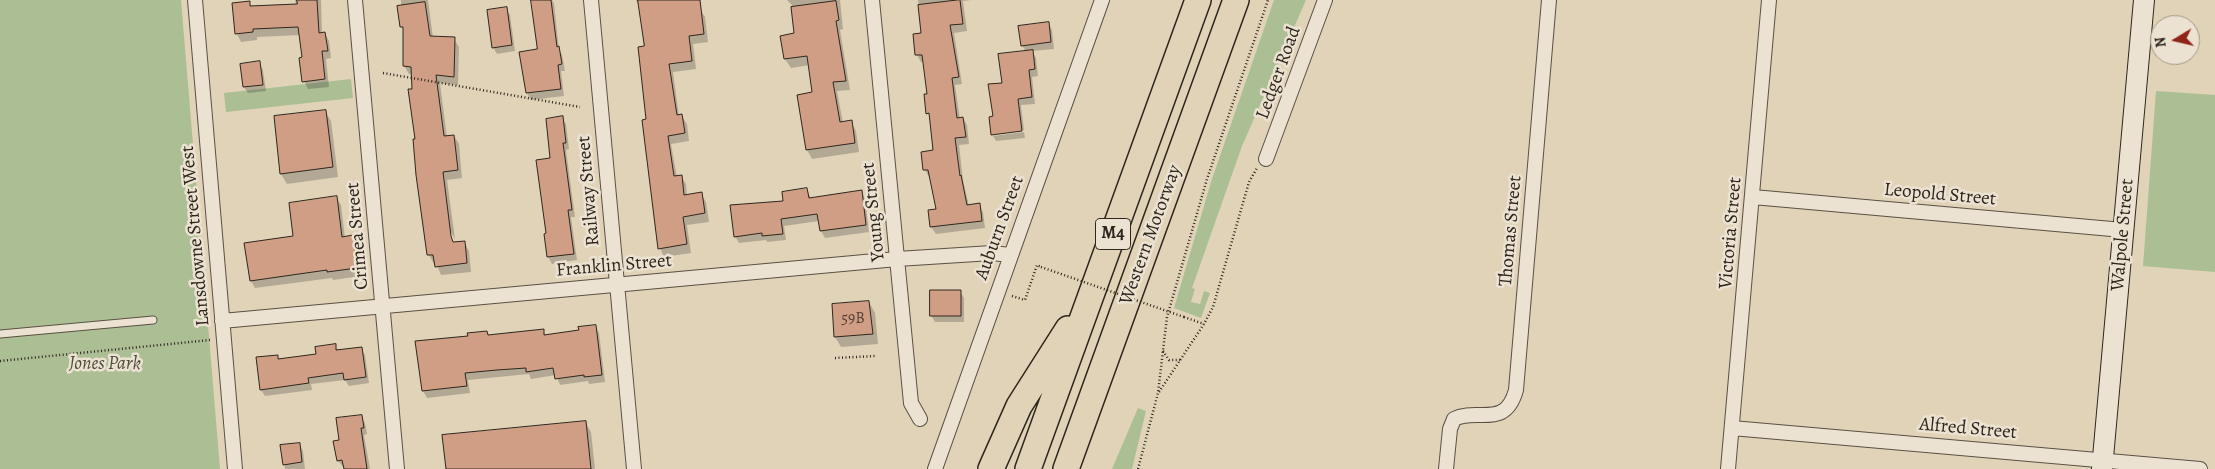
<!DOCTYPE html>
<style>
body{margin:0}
#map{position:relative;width:2215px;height:469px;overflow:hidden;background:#e0d3b8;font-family:Alegreya,serif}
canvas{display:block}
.north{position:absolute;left:2150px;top:15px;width:50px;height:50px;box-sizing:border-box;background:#ebe2d1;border:1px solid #9f9789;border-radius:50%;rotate:261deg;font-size:14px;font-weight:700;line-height:20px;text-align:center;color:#2e261d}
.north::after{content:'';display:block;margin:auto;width:18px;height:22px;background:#8f2418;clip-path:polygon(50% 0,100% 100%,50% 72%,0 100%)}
</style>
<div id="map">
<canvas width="2215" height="469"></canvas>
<div class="north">N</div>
</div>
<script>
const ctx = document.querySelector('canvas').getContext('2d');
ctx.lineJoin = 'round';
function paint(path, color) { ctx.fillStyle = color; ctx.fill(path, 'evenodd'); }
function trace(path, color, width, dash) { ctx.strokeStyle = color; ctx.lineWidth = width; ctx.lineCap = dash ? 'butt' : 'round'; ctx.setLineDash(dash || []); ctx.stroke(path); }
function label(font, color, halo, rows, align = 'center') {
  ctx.font = font + ' Alegreya,serif'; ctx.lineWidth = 5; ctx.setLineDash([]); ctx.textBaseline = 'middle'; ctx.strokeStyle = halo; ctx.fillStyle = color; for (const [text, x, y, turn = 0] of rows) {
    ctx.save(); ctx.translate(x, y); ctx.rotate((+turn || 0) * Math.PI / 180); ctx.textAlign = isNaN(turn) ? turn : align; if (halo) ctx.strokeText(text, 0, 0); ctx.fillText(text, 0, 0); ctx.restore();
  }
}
const green = new Path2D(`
 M0,0H181L220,469H0Z
 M1274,0H1306L1242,146L1192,288L1195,289L1191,302L1200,304L1204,291L1210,293L1201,318L1174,308L1211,182Z
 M351,79L353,98L226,112L224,93Z
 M2156,91L2215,95V272L2143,266Z
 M1138,408L1146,411L1132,469H1112Z`);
const shadow = new Path2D(`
 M295,0H321L322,34L325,33L329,41L331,58L326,59L329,87L308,89L304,81L300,35L257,37V40L241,42L237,34L233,4L249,2L252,7L296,5Z
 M401,0H428L433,38L454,39L459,47L458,85L440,83L447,137L454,136L459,144L462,178L447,180L455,239L449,229L447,231L454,243L464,242L469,251L471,272L441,275L436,263L434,264L429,255L416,140L413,75L409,74L404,66V32L402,27L399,7H401Z
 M532,0H552L554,3L559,50L562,55L565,71H561L564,96L531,100L527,93L521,53L538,51Z
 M636,0H694L705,17L708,42L693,44L696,69L673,72L679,116H682L687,124L689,141L671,144L677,177L681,176L686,184L687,196L701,194L706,202L709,222L687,225L691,253L664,257L660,248L647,120L645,47L641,11Z
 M787,0H840L843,29L840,30L850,90L837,91L843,123L851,122L856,131L859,152L812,159L807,150L813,93L810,65L791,68L785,59L796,34L792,5Z
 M918,0H971L963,1L967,31L954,33L962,84L955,85L960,119L963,118L967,125L969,144L959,145L963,180L969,206L979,205L983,212L985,228L936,234L931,227L929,211L937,210L931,177H929L925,170L935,151L931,119L928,113V95L924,62H921L917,55L923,34Z
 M506,9L510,15L515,51L497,54L493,47Z
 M1048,23L1052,30L1054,49L1032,51L1036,58L1038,76L1032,77L1035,104L1021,105L1024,130L993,133V136L1024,132L1025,138L996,141L992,134L994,117L1003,84L1026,52L1022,45Z
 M259,63L263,70L266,91L248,93L244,87Z
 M325,111L331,121L338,177L287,184L281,174Z
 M562,118L566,124L569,149L566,150L575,217H571L577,260L552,264L548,257L545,235L548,234L552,159Z
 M807,189L811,199L861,192L865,198L869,232L825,238L821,231L819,221L784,226L786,240L767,242L766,240L739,243L735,236Z
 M336,197L341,205L345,238L352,237L357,244L361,276L333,280L332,278L255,288L251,281Z
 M960,291L964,298V322H935L931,315Z
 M869,302L875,313L878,344L841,347L835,337Z
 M595,326L599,333L605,382L589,384L588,381L560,385L556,375L531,379L529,374L468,380L470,393L427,398L423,391L417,342L469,337L486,332L489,336L543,330L546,336L580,331Z
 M335,346L338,351L361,348L365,355L369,383L349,386L345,380L311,384L312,390L265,396L261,390L277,356L279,360L317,355Z
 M361,417L365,423L367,434L364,435L370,469H345L338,461L340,441Z
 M585,422L591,432L595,469H447Z
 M299,444L303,451L305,469H285L282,446Z`);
const building = new Path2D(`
 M297,0H317L319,33L325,32L328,51H322L325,79L302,82L299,58L302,57L298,27L253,29V32L235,34L232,3L250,1V6L297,4Z
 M531,0H551L557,47L559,46L562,64L558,65L561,89L526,93L519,52L537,49Z
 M638,0H700L704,34L689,36L692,61L669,64L677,115L682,114L685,133L668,136L674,176L682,175L684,195L702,192L705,213L683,217L687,244L658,249L642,120L646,119L638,47L644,46Z
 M960,0L963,24L950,25L959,77L952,78L957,118L963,117L966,137L955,138L960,176L961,175L967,205L980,203L982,221L930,227L928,210L936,209L928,170H923L921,152L933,150L929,113L926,114L924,94H927L922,55H915L913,34L921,33L918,5Z
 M836,1L839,20L836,21L846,81L833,82L840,122L852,120L855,143L806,150L797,95L812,92L807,56L784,59L780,36L794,33L791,7Z
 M425,2L430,36L455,37L454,77L436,75L444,136L454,135L458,170L443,172L451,236L453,242L465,241L467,263L435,267L433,255H427L416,175L413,139H415L408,89H412L411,67L403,66V27H400L397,6Z
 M507,7L512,45L492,48L487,10Z
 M1049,22L1051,42L1021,46L1018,26Z
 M1033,50L1035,69L1029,70L1032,97L1018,99L1022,131L991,135L989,117L993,116L988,84L1002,83L998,54Z
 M260,61L263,85L243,87L240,64Z
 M326,110L333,167L280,174L274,116Z
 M563,116L566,143H563L572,210H568L574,254L547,257L544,234L546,233L536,160L550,158L546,119Z
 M807,188L809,198L862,190L866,225L820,231L817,214L781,219L783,234L762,236V233L734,237L730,205L783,201L782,192Z
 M337,196L342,237L353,235L357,268L327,272V270L250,281L244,243L293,236L289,203Z
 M930,290H961V316H930Z
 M869,301L873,334L834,337L832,304Z
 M596,325L602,375L584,377V375L555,379L553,368L526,372V368L497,370L465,373L467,386L422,391L415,341L468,336L467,333L487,331L488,335L544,329V335L579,330L578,327Z
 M336,344V350L362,347L366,377L344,380L343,373L308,378L309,383L260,390L256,357L278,355V359L316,354L315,347Z
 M362,415L364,428H361L367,469H344L342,460L337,461L333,441L339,440L336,418Z
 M586,421L591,469H446L442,435Z
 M300,443L302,462L283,465L280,445Z`);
const path = new Path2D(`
 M383,73L580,107
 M1012,296L1025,300L1037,265L1041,267
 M1184,317L1204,324
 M1163,351L1169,360H1181
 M835,358L876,356
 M0,361L210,340
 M1159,392L1204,324L1213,307L1249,182L1257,168
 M1138,469L1158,393L1167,317L1207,179L1268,0`);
const lane = new Path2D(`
 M0,334L153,320`);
const street = new Path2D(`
 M195,0L235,469
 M355,0L397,469
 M591,0L634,469
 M872,0L911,403L920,419
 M1266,159L1325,0
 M1753,197L2123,230
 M222,321L897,259L992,253L1010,255
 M1732,428L2200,469
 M935,469L1102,0
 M1446,469L1450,429L1454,419C1477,407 1505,430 1516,390L1549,0
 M1728,469L1769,0`);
const secondary = new Path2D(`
 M2102,469L2144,0`);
const highway = new Path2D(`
 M991,469L1019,406L1068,329
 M1028,469L1198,0
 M1066,469L1236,0`);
const pathBridge = new Path2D(`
 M1041,267L1184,317`);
const numberNames = [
 ["59B",853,319]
];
const shields = [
 [1113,234,35]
];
const shieldNames = [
 ["M4",1113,234]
];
const streetNames = [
 ["Ledger Road",1279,73,-70],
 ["Railway Street",589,191,-95],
 ["Leopold Street",1940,195,5],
 ["Young Street",874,212,-96],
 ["Auburn Street",1000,228,-70],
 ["Thomas Street",1511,231,-85],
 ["Victoria Street",1731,233,-85],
 ["Western Motorway",1151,235,-70],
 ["Walpole Street",2123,235,-85],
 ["Lansdowne Street West",196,236,-95],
 ["Crimea Street",358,236,-95],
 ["Franklin Street",614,266,-5],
 ["Alfred Street",1968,429,5]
];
const parkNames = [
 ["Jones Park",105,364]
];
paint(green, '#acbe94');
paint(shadow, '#0003');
paint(building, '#d09e85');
trace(building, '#2e261d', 1);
trace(lane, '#5a5144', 9);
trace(street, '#5a5144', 16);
trace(secondary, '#2e261d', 22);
trace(highway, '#2e261d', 28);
trace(path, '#2e261d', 2.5, [1, 2.5]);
trace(lane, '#ebe2d1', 7);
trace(street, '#ebe2d1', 14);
trace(secondary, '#ebe2d1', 20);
trace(highway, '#e0d3b8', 25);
trace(pathBridge, '#2e261d', 2.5, [1, 2.5]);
label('16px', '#564437', null, numberNames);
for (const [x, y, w] of shields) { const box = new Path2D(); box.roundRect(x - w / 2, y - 15.5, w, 31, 4); ctx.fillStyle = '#ebe2d1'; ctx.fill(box); trace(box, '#2e261d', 1); }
label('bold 18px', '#2e261d', null, shieldNames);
label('19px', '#2e261d', '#ebe2d1', streetNames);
label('italic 19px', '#4e4c3b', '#ebe2d1', parkNames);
</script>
